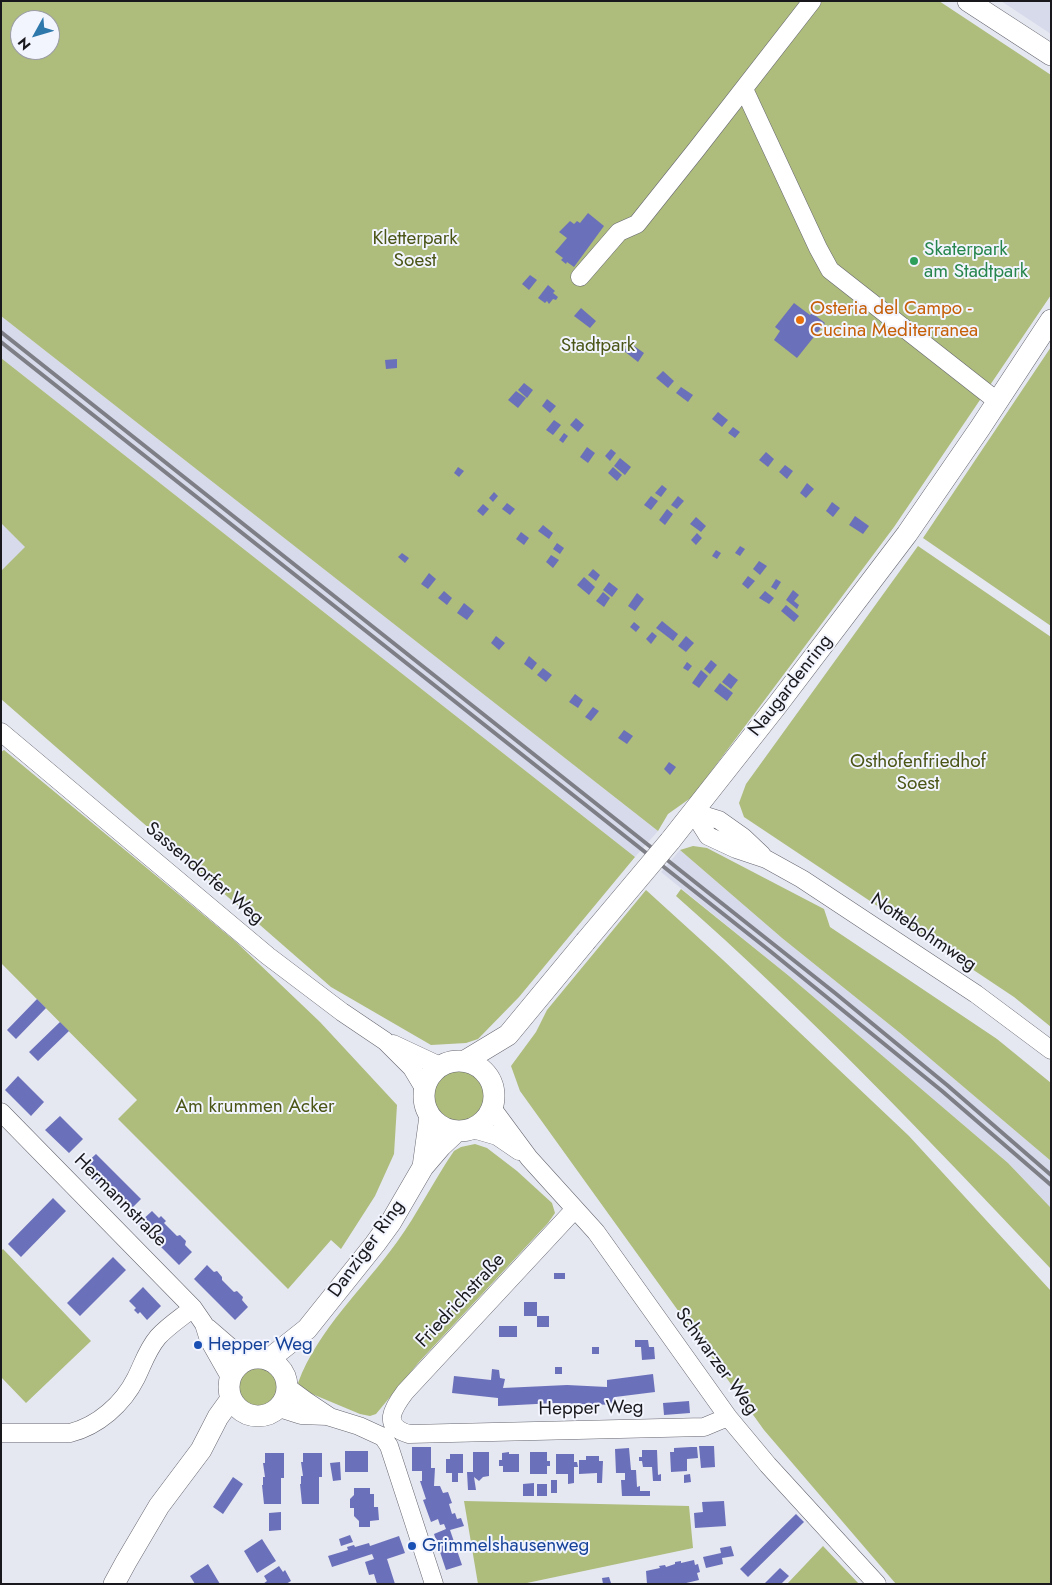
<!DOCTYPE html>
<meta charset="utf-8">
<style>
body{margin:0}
#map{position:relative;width:1052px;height:1585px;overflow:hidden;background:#e5e7f1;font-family:Jost,sans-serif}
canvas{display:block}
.frame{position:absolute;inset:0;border:2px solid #19191d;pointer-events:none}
.north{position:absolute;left:10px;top:10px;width:50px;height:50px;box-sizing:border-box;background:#f2f4fe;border:1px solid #9b9ca4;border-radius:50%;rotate:231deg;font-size:14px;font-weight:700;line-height:20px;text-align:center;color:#19191d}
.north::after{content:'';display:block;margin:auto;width:18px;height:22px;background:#2f78ac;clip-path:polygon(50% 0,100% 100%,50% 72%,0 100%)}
</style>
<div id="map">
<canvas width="1052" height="1585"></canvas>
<div class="frame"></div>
<div class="north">N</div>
</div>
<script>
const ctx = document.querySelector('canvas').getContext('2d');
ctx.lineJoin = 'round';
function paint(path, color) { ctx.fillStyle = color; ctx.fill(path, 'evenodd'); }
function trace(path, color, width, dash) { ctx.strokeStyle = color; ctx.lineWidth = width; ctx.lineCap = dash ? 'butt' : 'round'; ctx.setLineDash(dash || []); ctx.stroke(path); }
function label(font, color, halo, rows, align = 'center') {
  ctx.font = font + ' Jost,sans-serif'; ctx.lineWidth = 4; ctx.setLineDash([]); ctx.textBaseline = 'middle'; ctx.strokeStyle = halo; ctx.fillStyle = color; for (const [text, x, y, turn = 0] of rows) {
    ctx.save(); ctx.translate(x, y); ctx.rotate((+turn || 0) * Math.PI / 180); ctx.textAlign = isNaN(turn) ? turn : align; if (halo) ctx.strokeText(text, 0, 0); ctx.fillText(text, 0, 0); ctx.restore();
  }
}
const built = new Path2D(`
 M1001,1H1051V34Z
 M1,316L56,359L658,831L635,857L1,358Z
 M1,523L26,547L1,571Z
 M680,850L782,938L900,1033L1051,1161V1208L1008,1163L789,976L661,872Z`);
const green = new Path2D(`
 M1,1H939L1051,75V295L894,527L692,797L668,814L658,831L1,316ZM20,20H50V50H20Z
 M1051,347V626L923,538Z
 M1,358L635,857L519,997L478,1039L466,1043L431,1045L331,987L1,699V571L25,547L1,523Z
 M918,546L1051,637V1027L1014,997L744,817L739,803L746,784Z
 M4,750L235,941L320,1022L397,1105L394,1154L375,1196L341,1249L331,1240L288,1289L118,1119L137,1100L1,963V752Z
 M693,846L707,848L824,909L830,927L997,1039L1051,1083V1161L900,1033L782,938L680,850Z
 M681,889L789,976L1008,1163L1051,1208V1269C930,1141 808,1012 676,896Z
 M646,890L723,960L909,1136L1051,1291V1584H896L764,1430L520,1091L511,1066L536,1032L547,1010Z
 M430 1095a29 29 0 1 1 58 0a29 29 0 1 1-58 0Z
 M475,1144L487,1148L517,1171L552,1203L555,1213L548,1223L419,1362L376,1414L370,1416L360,1414L305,1391L298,1383C318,1329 364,1288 397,1242C418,1213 434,1180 454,1151L461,1147Z
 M3,1249L91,1341L26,1403L1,1377V1251Z
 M237 1388a21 21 0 1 1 42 0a21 21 0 1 1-42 0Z
 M464,1501L689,1506L693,1548L522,1584H478Z
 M823,1546L859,1584H787Z`);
const building = new Path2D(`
 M588,213L604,226L574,267L567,262L566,264L561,260L563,258L555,252L567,238L559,232L570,221L574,224L577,221L580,223Z
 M530,275L537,280L529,290L522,284Z
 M548,285L555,291L553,293L558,297L556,300L553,299L549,304L547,301L545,303L538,298Z
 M794,303L810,315L812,313L825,323L797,358L774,340L780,331L775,327Z
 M581,308L596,321L590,328L574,316Z
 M630,343L644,353L638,362L624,351Z
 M397,359V368L386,369L385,360Z
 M663,371L674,381L668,388L656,378Z
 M524,383L533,390L527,398L518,390Z
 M681,387L693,395L688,402L676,393Z
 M516,391L526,398L518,408L508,400Z
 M547,399L556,406L550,413L542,406Z
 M718,412L728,420L722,427L712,419Z
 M576,418L584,425L578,432L570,425Z
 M554,420L561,425L553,435L546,430Z
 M733,427L740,432L735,438L728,433Z
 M564,433L568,436L563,443L559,440Z
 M587,447L595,453L588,463L580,457Z
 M611,449L616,453L610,461L605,456Z
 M766,452L774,459L768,467L759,460Z
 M620,458L631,467L625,475L614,466Z
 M785,465L793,471L787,479L779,472Z
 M458,467L464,471L459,477L454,473Z
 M613,467L622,475L617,481L608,473Z
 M807,483L814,489L806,498L800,493Z
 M662,485L667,489L661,497L655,493Z
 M494,492L498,496L493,502L489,498Z
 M651,496L658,501L651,510L644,505Z
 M678,496L684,501L677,509L671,505Z
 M832,502L840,508L833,517L826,511Z
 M507,503L515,509L510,515L502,509Z
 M483,504L489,509L483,516L477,511Z
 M667,509L673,514L665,525L659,520Z
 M855,516L869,526L863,534L849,525Z
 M696,517L706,526L701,532L690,524Z
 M543,525L553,533L549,539L538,531Z
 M521,532L529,538L524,545L516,539Z
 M697,533L702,538L696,545L691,540Z
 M557,543L564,548L560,554L553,549Z
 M740,546L745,549L740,556L735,553Z
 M716,550L721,553L717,559L712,556Z
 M402,553L409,558L405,563L398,557Z
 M551,555L559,560L553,568L546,562Z
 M759,561L767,566L760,575L753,569Z
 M593,569L600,575L596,581L588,575Z
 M429,573L436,579L428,589L421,584Z
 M748,576L755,581L748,589L742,584Z
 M584,577L595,587L589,595L577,585Z
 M776,579L781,582L776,590L771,587Z
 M609,582L618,589L612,597L603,590Z
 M793,590L799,595L794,601L799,605L797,609L786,600Z
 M444,591L452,598L447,605L438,598Z
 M765,591L774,598L769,604L759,598Z
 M603,592L610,598L604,607L596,601Z
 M637,593L644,599L635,611L628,606Z
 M464,603L474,611L467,620L457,613Z
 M786,605L799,616L794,622L781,611Z
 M662,621L678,634L673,641L656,628Z
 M634,622L640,627L636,632L630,627Z
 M652,632L657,636L651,644L646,639Z
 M496,636L505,643L499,650L491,643Z
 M686,636L694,643L686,652L678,646Z
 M529,656L537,663L532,670L524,664Z
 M711,660L717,665L710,674L704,669Z
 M687,662L692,666L688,671L683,668Z
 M543,668L552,675L546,682L537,675Z
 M701,670L708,676L699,688L692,683Z
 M729,673L738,680L731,689L722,682Z
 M720,683L733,693L727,701L714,691Z
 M575,694L583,700L578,708L569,702Z
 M593,707L599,711L591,721L585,717Z
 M624,730L633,736L627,744L618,738Z
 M669,762L676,767L670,775L664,769Z
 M37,999L46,1008L16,1039L7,1030Z
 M60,1022L69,1031L38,1061L29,1052Z
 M18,1076L44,1102L31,1116L5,1090Z
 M60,1116L83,1139L69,1153L45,1130Z
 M96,1154L141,1199L127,1213L82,1167Z
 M53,1198L66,1211L21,1257L8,1244Z
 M152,1211L159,1218L161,1216L166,1221L164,1223L177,1236L180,1235L186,1241L185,1245L192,1252L179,1265L138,1224Z
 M113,1257L126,1270L80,1316L67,1303Z
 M207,1265L214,1272L217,1271L222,1277V1280L234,1292L237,1291L243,1297L242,1300L248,1307L235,1320L194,1279Z
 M554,1273H565V1279H554Z
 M143,1287L161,1306L147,1320L140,1312L138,1314L134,1310L136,1308L129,1301Z
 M524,1302H537V1316H524Z
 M537,1316H549V1327H537Z
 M499,1326H517V1337H499Z
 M635,1340H648L649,1347H654L655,1359L642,1360L641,1347H635Z
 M592,1347H599V1354H592Z
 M555,1367H562V1374H555Z
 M492,1369L499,1370L500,1378L505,1379L503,1388L567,1385L607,1387V1380L653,1374L655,1392L615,1397V1405L555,1403L498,1406V1398L452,1393L454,1376L491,1380Z
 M689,1401L690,1413L664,1415L663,1403Z
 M699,1446H714L715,1467L701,1468Z
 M412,1447H431V1468H435L434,1486H440L443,1493L448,1492L452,1503L449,1504L452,1514L455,1513L457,1519L461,1518L464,1526L450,1530L462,1565L446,1570L434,1534L446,1529L444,1524L440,1525L438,1519L431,1522L423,1500L426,1499L420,1481H422V1471H412Z
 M691,1447H697L698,1458L687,1459V1471L671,1472L670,1452H674V1448Z
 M629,1448L631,1470H636L637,1487L640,1486V1491H650V1496H622L621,1480H625V1473H616L615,1449Z
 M642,1450H657L658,1475L661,1474V1481H653L652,1467H643L642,1461H639V1457H642Z
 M345,1451H368V1472H345Z
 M473,1452H489V1476L483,1477L479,1481L474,1477L476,1490H468L467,1472H473Z
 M509,1452V1454H519V1472H503V1466H499V1460H502V1453Z
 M530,1452H547V1461H550V1466H547V1474H530Z
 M265,1453H284V1478H281V1504H264L262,1485H263V1477H265L263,1463H265Z
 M303,1453H322V1477H319V1504H302L300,1484H301V1476H303L301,1462H303Z
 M450,1454H463V1473H458V1482H452V1473H446V1459H450Z
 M556,1454H574V1462H577L578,1467H574V1483L568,1484V1474H556Z
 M586,1456H599V1461H603L602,1483H597V1473L579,1474V1460H586Z
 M340,1462L341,1480L333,1481L330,1463Z
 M690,1474L691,1482L684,1483V1475Z
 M233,1477L243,1484L223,1514L213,1507Z
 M551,1480H557V1493H551Z
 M534,1483V1496H523V1484Z
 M537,1484H547V1496H537Z
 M354,1488H370V1494H374V1507H378L379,1520L370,1521V1527H359V1521L354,1516V1508H350V1499L354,1495Z
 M724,1501L726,1526L695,1528L694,1513L703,1512L702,1502Z
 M281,1512V1530L269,1531V1513Z
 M796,1514L804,1522L748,1577L740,1569Z
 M350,1535L353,1542L341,1546L339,1539Z
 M399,1536L405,1553L387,1559L395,1584H377L374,1574L369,1575L365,1562L374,1559L372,1554L332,1567L328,1556L348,1550L347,1547L354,1545L355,1547L369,1543L370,1546Z
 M262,1539L276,1561L257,1573L244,1551Z
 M731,1546L734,1556L722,1558L723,1564L706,1568L703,1557L721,1553L720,1548Z
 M694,1560L695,1565L698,1564L700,1572L697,1573L699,1580L682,1584H647L646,1571L660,1568L659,1566L665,1565L666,1567L675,1564V1562L681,1561V1563Z
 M208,1564L220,1584H195L190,1576Z
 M279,1566L283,1572L285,1570L291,1581L286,1584H263L267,1581L264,1576Z
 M780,1568L789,1576L781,1584H764Z
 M609,1577L611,1583L603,1584L602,1578Z`);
const minor = new Path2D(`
 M744,89L818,248L830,270L997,401
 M580,277L619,232L637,224L696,150L812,1
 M1,732L268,956L342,1012L385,1041L412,1068L424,1088
 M693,812L708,836L736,849L766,859L802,879L976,994L1051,1050
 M693,812L719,820L743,837L762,855
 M393,1044L440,1066
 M492,1108L529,1158L596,1232L728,1417L768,1465L877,1584
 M1,1112L193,1308L204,1324L209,1340L230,1377
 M473,1129L497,1136L519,1151
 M575,1209L405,1392C393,1408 381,1426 409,1434L704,1427L728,1417
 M208,1328L245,1360
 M287,1387L306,1401L330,1417L359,1426L383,1437L389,1446L434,1584
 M279,1408L301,1415L327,1416
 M1,1433H70C98,1426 123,1404 136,1378C143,1364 147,1350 158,1337C168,1326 182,1317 193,1308`);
const major = new Path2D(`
 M968,1L1051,55
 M670,841L778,704L907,534L980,428L1051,320
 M465,1061L508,1035L585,942
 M424 1096a35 35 0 1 1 70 0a35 35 0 1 1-70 0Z
 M423,1167L430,1116
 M229 1387a29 29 0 1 1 58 0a29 29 0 1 1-58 0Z
 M268,1360L307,1329L375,1244L391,1222L423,1167L441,1146L457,1131
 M114,1584L126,1562L159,1506L201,1450L218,1417L231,1399`);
const rail = new Path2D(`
 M1,332L835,993L947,1085L1051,1175
 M1,342L770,951L942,1091L1051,1185`);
const majorBridge = new Path2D(`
 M585,942L670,841`);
const markers = [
 [914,261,5,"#2e9e5b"],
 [800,320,5,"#e8710a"],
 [198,1345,5,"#1a4fb4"],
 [412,1546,5,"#1a4fb4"]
];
const parkNames = [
 ["Kletterpark",415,239],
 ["Soest",415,261],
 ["Stadtpark",598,346],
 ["Osthofenfriedhof",918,762],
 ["Soest",918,784],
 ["Am krummen Acker",255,1107]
];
const leisureNames = [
 ["Skaterpark",924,250],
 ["am Stadtpark",924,272]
];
const foodNames = [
 ["Osteria del Campo -",810,309],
 ["Cucina Mediterranea",810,331]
];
const streetNames = [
 ["Naugardenring",791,686,-52],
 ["Sassendorfer Weg",204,874,40],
 ["Nottebohmweg",923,933,34],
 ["Hermannstraße",120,1201,45],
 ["Danziger Ring",367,1249,-54],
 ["Friedrichstraße",461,1301,-47],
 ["Schwarzer Weg",716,1362,54],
 ["Hepper Weg",591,1409,-1]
];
const transitNames = [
 ["Hepper Weg",208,1345],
 ["Grimmelshausenweg",422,1546]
];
paint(built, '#d7daeb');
paint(green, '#aebc7c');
paint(building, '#6b70ba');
trace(minor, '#666770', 19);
trace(major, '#666770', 22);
trace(minor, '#fff', 18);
trace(major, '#fff', 21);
trace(rail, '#7e7f86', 4);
trace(majorBridge, '#666770', 22, []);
trace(majorBridge, '#fff', 21);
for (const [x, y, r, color] of markers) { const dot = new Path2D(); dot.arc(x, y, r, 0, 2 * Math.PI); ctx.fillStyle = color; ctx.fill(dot); trace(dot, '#f2f4fe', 2); }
label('19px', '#4a5516', '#f2f4fe', parkNames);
label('19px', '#27864d', '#f2f4fe', leisureNames, 'left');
label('19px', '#c56008', '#f2f4fe', foodNames, 'left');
label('19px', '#19191d', '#f2f4fe', streetNames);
label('19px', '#164399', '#f2f4fe', transitNames, 'left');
</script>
